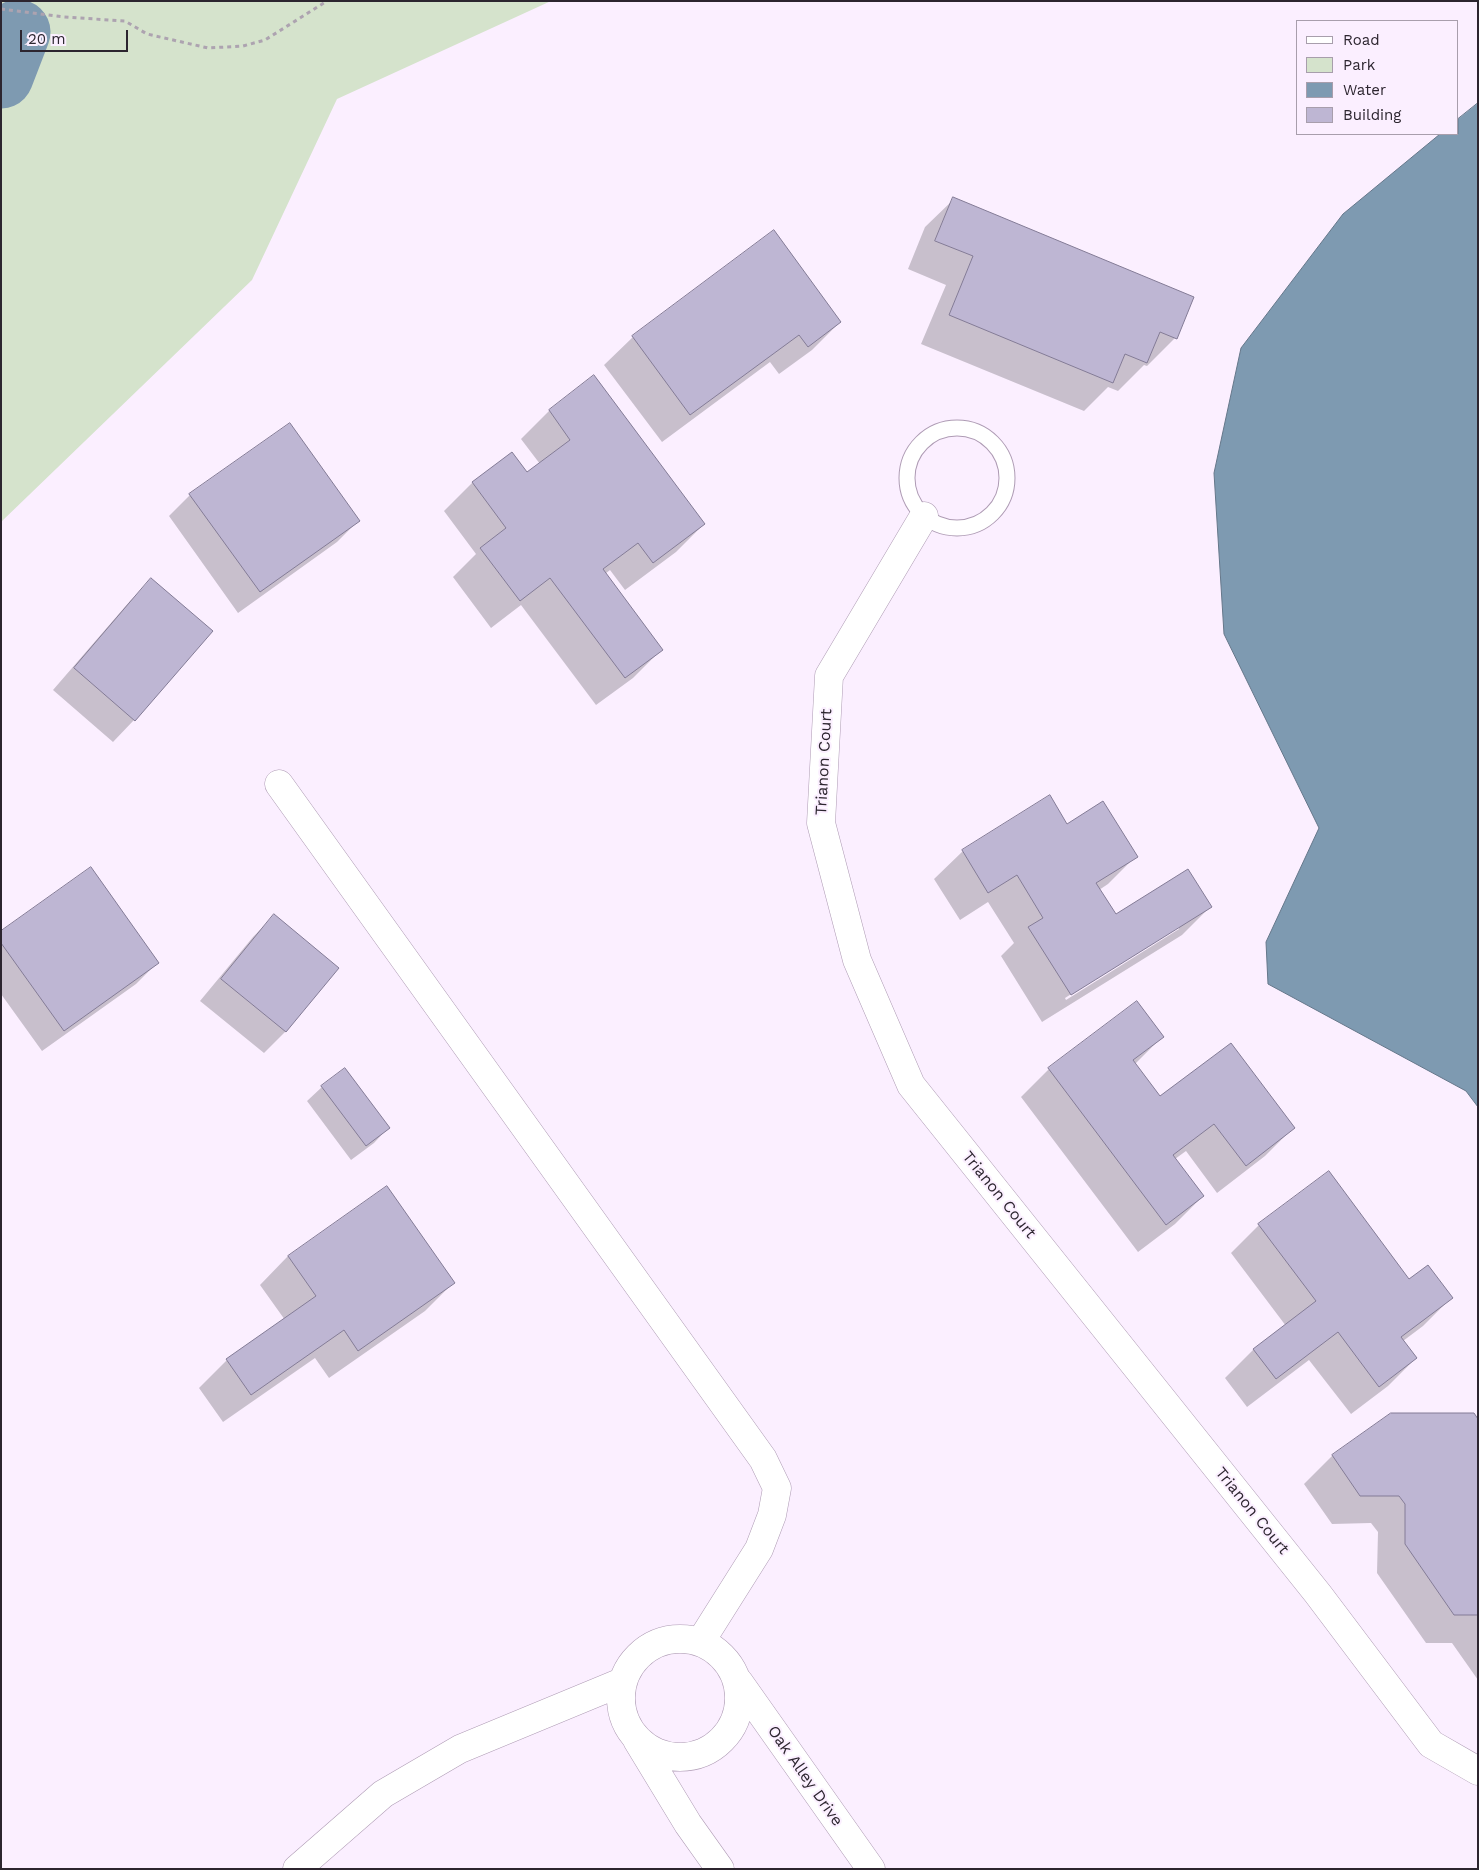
<!DOCTYPE html>
<style>
body{margin:0}
#map{position:relative;width:1479px;height:1870px;overflow:hidden;background:#fbefff;font-family:"Work Sans",sans-serif}
canvas{display:block}
.frame{position:absolute;inset:0;border:2px solid #2c252f;pointer-events:none}
.legend{position:absolute;left:1296px;top:20px;width:162px;height:115px;box-sizing:border-box;background:#fbefff;border:1px solid #a89eac;margin:0;padding:6px 9px;list-style:none;font-size:15px;color:#2c252f}
.legend li{display:flex;align-items:center;gap:10px;height:25px}
.legend b{width:25px;border:1px solid #a89eac}
.scale{position:absolute;left:20px;top:30px;width:108px;height:22px;box-sizing:border-box;border:2px solid #2c252f;border-top:0;padding-left:6px;font-size:15px;line-height:18px;white-space:nowrap;color:#2c252f;-webkit-text-stroke:4px #fbefff;paint-order:stroke}
</style>
<div id="map">
<canvas width="1479" height="1870"></canvas>
<div class="frame"></div>
<ul class="legend">
<li><b style="height:6px;background:#fff"></b>Road</li>
<li><b style="height:14px;background:#d5e3cc"></b>Park</li>
<li><b style="height:14px;background:#7e9ab1"></b>Water</li>
<li><b style="height:14px;background:#beb6d3"></b>Building</li>
</ul>
<div class="scale">20 m</div>
</div>
<script>
const ctx = document.querySelector('canvas').getContext('2d');
ctx.lineJoin = 'round';
function paint(path, color) { ctx.fillStyle = color; ctx.fill(path, 'evenodd'); }
function trace(path, color, width, dash) { ctx.strokeStyle = color; ctx.lineWidth = width; ctx.lineCap = dash ? 'butt' : 'round'; ctx.setLineDash(dash || []); ctx.stroke(path); }
function label(font, color, halo, rows, align = 'center') {
  ctx.font = font + ' "Work Sans",sans-serif'; ctx.lineWidth = 4; ctx.setLineDash([]); ctx.textBaseline = 'middle'; ctx.strokeStyle = halo; ctx.fillStyle = color; for (const [text, x, y, turn = 0] of rows) {
    ctx.save(); ctx.translate(x, y); ctx.rotate((+turn || 0) * Math.PI / 180); ctx.textAlign = isNaN(turn) ? turn : align; if (halo) ctx.strokeText(text, 0, 0); ctx.fillText(text, 0, 0); ctx.restore();
  }
}
const green = new Path2D(`
 M1,1H551L337,99L252,280L1,522Z`);
const water = new Path2D(`
 M1478,103V1107L1466,1091L1268,984L1266,942L1319,828L1224,634L1214,473L1241,348L1343,214L1440,134H1458V119Z`);
const shadow = new Path2D(`
 M954,199L1175,338L1147,366L1144,365L1118,391L1108,387L1084,411L921,344L946,285L908,269L925,227Z
 M773,232L840,322L812,350L779,374L770,362L662,442L604,365L633,337Z
 M594,377L704,524L676,552L625,590L610,570L605,574L661,650L633,678L596,705L521,605L491,628L453,577L476,554L444,511L472,483L512,454L526,474L540,464L521,439L549,411Z
 M190,495L358,521L337,542L238,613L169,516Z
 M151,580L134,720L113,742L53,690L130,601Z
 M1050,797L1067,825L1136,856L1108,884L1099,890L1115,916L1210,907L1182,935L1042,1022L1001,956L1014,943L988,902L960,920L934,879L963,851ZM1179,926V929L1066,1000L1065,998Z
 M274,916L337,968L285,1032L264,1053L200,1001L253,937Z
 M1,933L157,963L136,984L42,1051L1,994Z
 M1162,1037L1135,1064L1160,1098L1293,1128L1265,1156L1217,1193L1186,1151L1175,1159L1203,1196L1175,1224L1138,1252L1021,1097L1049,1069Z
 M344,1070L388,1128L374,1143L351,1160L307,1101L322,1087Z
 M1259,1225L1409,1280L1451,1298L1423,1326L1403,1341L1416,1358L1388,1386L1351,1414L1309,1360L1247,1407L1225,1378L1253,1350L1286,1326L1231,1253Z
 M288,1256L453,1283L425,1311L329,1378L315,1358L223,1422L199,1388L227,1360L285,1320L260,1285Z
 M1392,1415L1478,1421V1680L1452,1643H1426L1377,1573L1378,1532L1371,1523L1332,1524L1304,1484L1332,1456Z`);
const river = new Path2D(`
 M1,76L18,32`);
const building = new Path2D(`
 M953,197L1194,297L1177,339L1160,332L1147,363L1125,354L1113,383L949,315L973,256L935,241Z
 M774,230L841,322L808,347L799,335L690,415L632,336Z
 M594,375L705,524L653,563L638,543L603,569L663,650L625,678L550,578L520,601L480,548L506,528L472,482L512,452L527,472L570,440L549,410Z
 M290,423L360,521L260,592L189,494Z
 M151,578L213,631L135,721L74,668Z
 M1050,795L1067,824L1103,801L1138,857L1096,883L1116,914L1188,869L1212,907L1071,995L1028,927L1043,918L1017,875L988,893L962,850Z
 M91,867L159,963L64,1031L1,943V931Z
 M274,914L339,968L286,1032L221,979Z
 M1137,1001L1164,1037L1133,1060L1160,1096L1231,1043L1295,1128L1246,1166L1214,1124L1173,1155L1204,1196L1166,1225L1048,1068Z
 M345,1068L390,1128L366,1146L321,1086Z
 M1329,1171L1409,1279L1428,1265L1453,1298L1401,1337L1417,1358L1379,1387L1338,1332L1276,1379L1253,1349L1316,1301L1258,1224Z
 M387,1186L455,1283L358,1351L344,1330L251,1395L226,1359L316,1296L288,1256Z
 M1391,1413H1474L1478,1419V1615H1454L1405,1544V1504L1399,1496H1360L1332,1455Z`);
const path = new Path2D(`
 M1,9L64,17L125,21L147,34L208,48L243,46L265,40L327,1`);
const service = new Path2D(`
 M907 478a50 50 0 1 1 100 0a50 50 0 1 1-100 0Z`);
const minor = new Path2D(`
 M924,516L829,676L821,823L857,960L911,1085L1318,1594L1431,1744L1478,1771
 M279,784L763,1459L777,1488L772,1515L759,1549L701,1641
 M621 1698a59 59 0 1 1 118 0a59 59 0 1 1-118 0Z
 M739,1682L871,1869
 M637,1740L688,1824L720,1869
 M297,1869L383,1794L460,1749L622,1682`);
const streetNames = [
 ["Trianon Court",824,762,-87],
 ["Trianon Court",999,1195,51],
 ["Trianon Court",1252,1511,51],
 ["Oak Alley Drive",805,1776,55]
];
paint(green, '#d5e3cc');
paint(water, '#7e9ab1');
trace(water, '#65778a', 1);
paint(shadow, '#0003');
trace(river, '#7e9ab1', 65);
paint(building, '#beb6d3');
trace(building, '#837b96', 1);
trace(service, '#ae9bb4', 17);
trace(minor, '#ae9bb4', 29);
trace(path, '#ada3b0', 3, [4, 4]);
trace(service, '#fff', 15);
trace(minor, '#fff', 28);
label('16px', '#2c252f', '#fbefff', streetNames);
</script>
